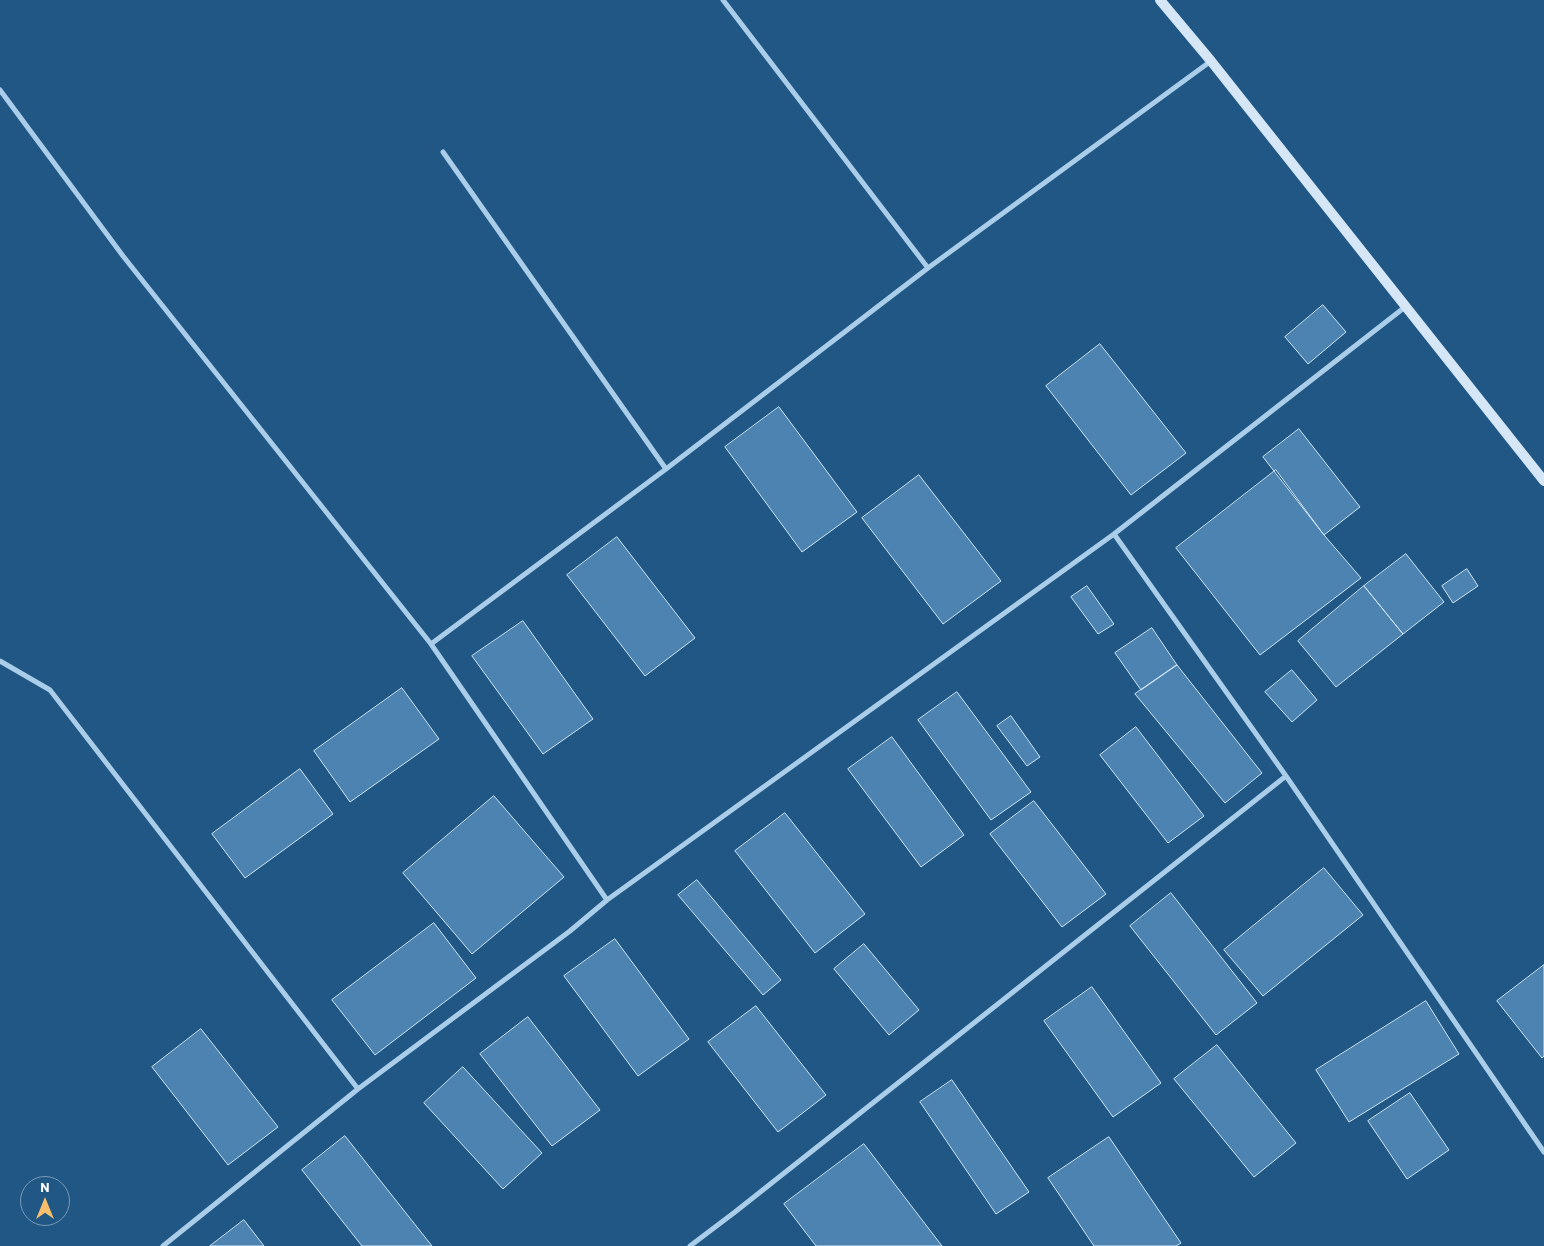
<!DOCTYPE html>
<style>
body{margin:0}
#map{position:relative;width:1544px;height:1246px;overflow:hidden;background:#215785;font-family:Barlow,sans-serif}
canvas{display:block}
.north{position:absolute;left:20px;top:1176px;width:50px;height:50px;box-sizing:border-box;background:#215785;border:1px solid #7a9ab6;border-radius:50%;rotate:0deg;font-size:14px;font-weight:700;line-height:20px;text-align:center;color:#fff}
.north::after{content:'';display:block;margin:auto;width:18px;height:22px;background:#f6bf6b;clip-path:polygon(50% 0,100% 100%,50% 72%,0 100%)}
</style>
<div id="map">
<canvas width="1544" height="1246"></canvas>
<div class="north">N</div>
</div>
<script>
const ctx = document.querySelector('canvas').getContext('2d');
ctx.lineJoin = 'round';
function paint(path, color) { ctx.fillStyle = color; ctx.fill(path, 'evenodd'); }
function trace(path, color, width, dash) { ctx.strokeStyle = color; ctx.lineWidth = width; ctx.lineCap = dash ? 'butt' : 'round'; ctx.setLineDash(dash || []); ctx.stroke(path); }
const building = new Path2D(`
 M1323,305L1346,332L1308,364L1285,337Z
 M1100,344L1186,453L1131,495L1046,386Z
 M779,407L857,512L802,552L725,447Z
 M1299,429L1360,507L1324,535L1263,457Z
 M1276,470L1324,535L1361,578L1260,655L1176,548Z
 M919,475L1001,581L943,624L862,518Z
 M617,537L695,638L645,676L567,575Z
 M1406,554L1444,602L1403,634L1364,586Z
 M1467,569L1478,586L1453,603L1442,586Z
 M1087,586L1114,624L1098,634L1071,597Z
 M1364,586L1403,634L1336,687L1298,641Z
 M523,621L593,719L543,754L472,656Z
 M1152,628L1177,665L1141,690L1115,653Z
 M1177,665L1262,773L1225,803L1135,694Z
 M1292,670L1317,700L1292,722L1265,692Z
 M402,688L439,739L350,802L314,751Z
 M957,692L1031,792L991,820L918,720Z
 M1011,716L1040,757L1027,766L997,726Z
 M1136,727L1204,816L1168,843L1100,755Z
 M892,737L964,835L921,867L848,769Z
 M300,769L333,814L245,878L212,834Z
 M494,796L564,877L472,954L403,873Z
 M1034,801L1106,894L1062,927L990,834Z
 M785,813L865,914L815,953L735,851Z
 M1324,868L1363,915L1263,996L1224,950Z
 M697,880L781,980L763,995L678,895Z
 M1171,893L1257,1003L1216,1035L1130,926Z
 M434,923L476,978L375,1055L332,1000Z
 M615,939L689,1039L638,1076L564,976Z
 M864,944L919,1010L889,1035L834,969Z
 M1544,965V1056L1542,1058L1497,1001Z
 M1092,987L1161,1083L1113,1117L1044,1021Z
 M1426,1001L1459,1054L1349,1122L1316,1070Z
 M756,1006L826,1095L778,1132L708,1042Z
 M528,1017L600,1110L552,1146L480,1054Z
 M201,1029L278,1127L228,1165L152,1067Z
 M1217,1045L1296,1143L1254,1177L1174,1079Z
 M463,1067L542,1153L503,1189L424,1103Z
 M952,1080L1029,1192L996,1214L920,1102Z
 M1410,1093L1449,1150L1407,1179L1368,1121Z
 M345,1136L432,1246H362L302,1170Z
 M1109,1137L1181,1243L1176,1246H1094L1048,1178Z
 M864,1144L942,1246H816L784,1204Z
 M244,1220L264,1246H210Z`);
const minor = new Path2D(`
 M723,0L928,268
 M0,90L123,256L431,644L607,900
 M443,152L666,469
 M1114,534L1286,776L1544,1152
 M431,644L666,469L928,268L1211,61
 M0,661L50,690L358,1089
 M163,1246L358,1089L570,931L607,900L1114,534L1405,307
 M690,1246L735,1212L1286,776`);
const secondary = new Path2D(`
 M1160,0L1211,61L1544,481`);
paint(building, '#4d83b0');
trace(building, '#cee5f7', 1);
trace(minor, '#aacde9', 5);
trace(secondary, '#d5e7f7', 10);
</script>
